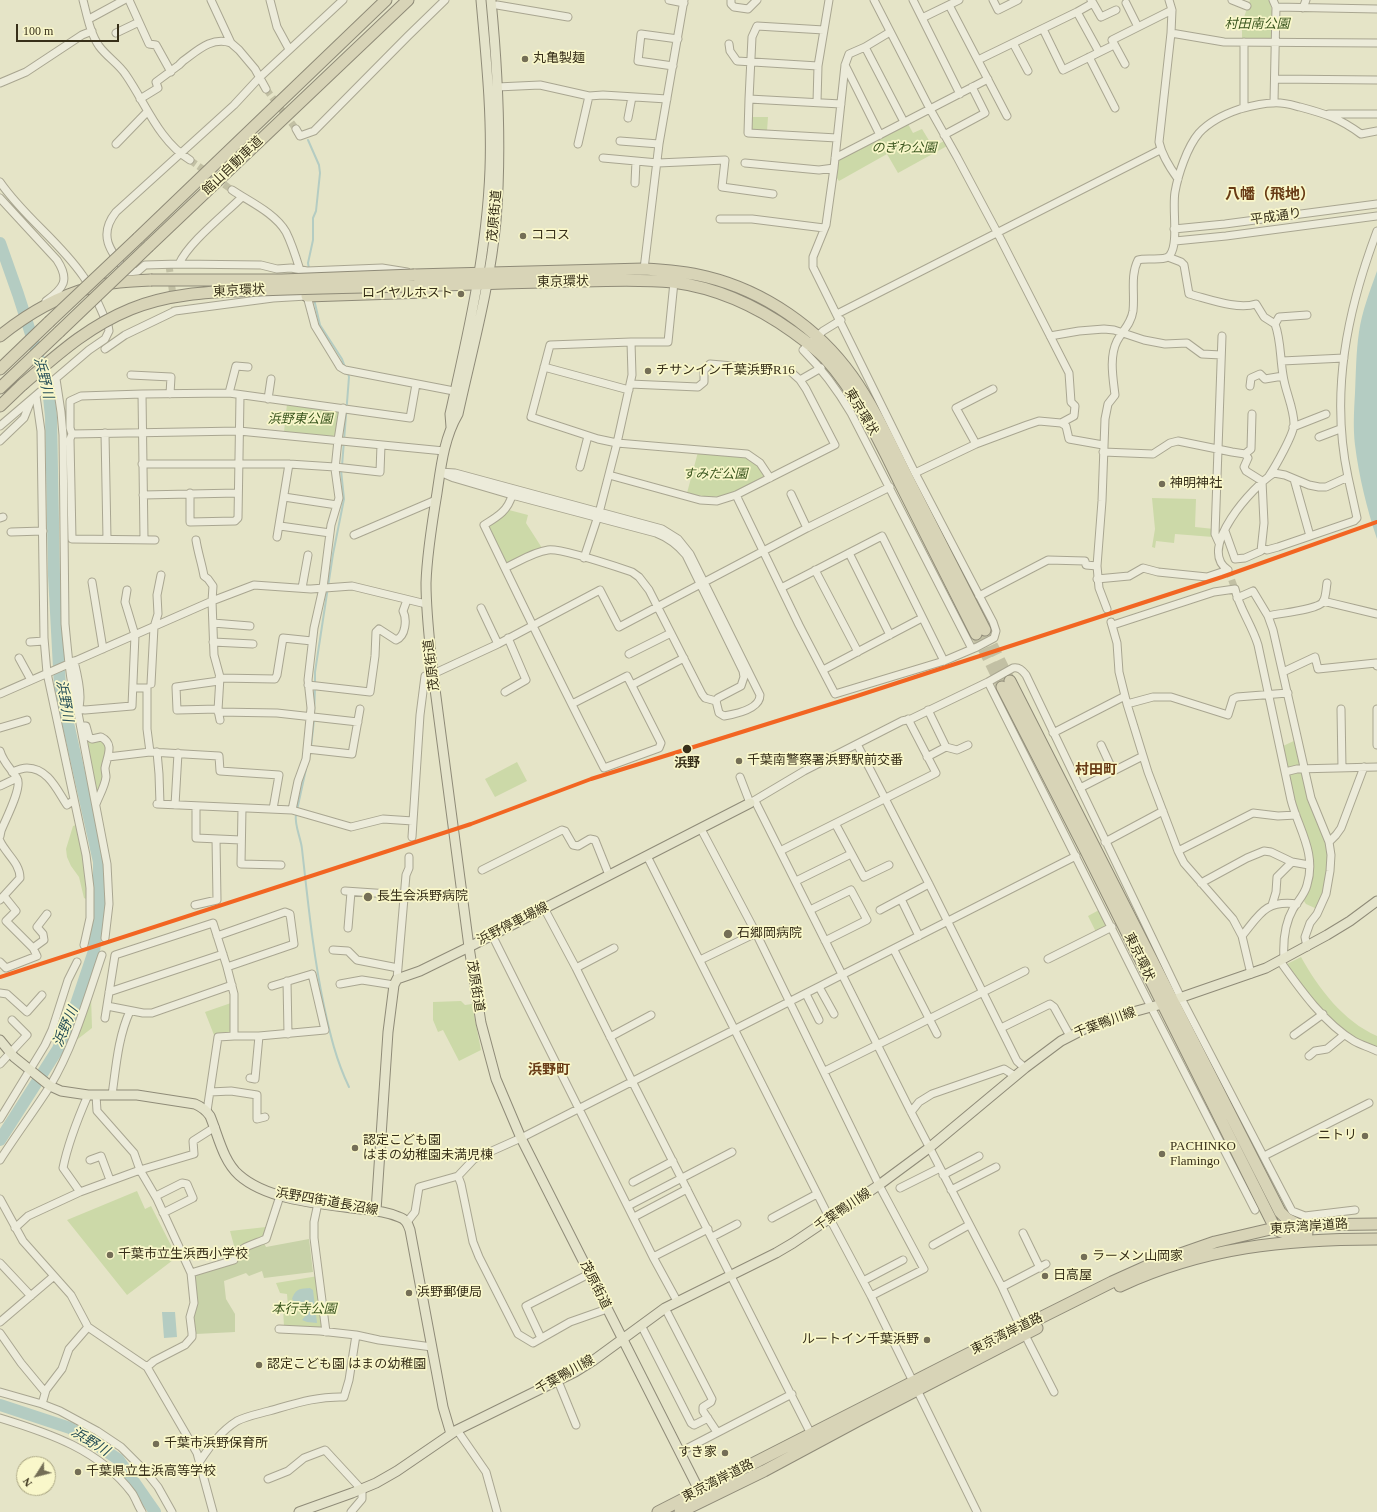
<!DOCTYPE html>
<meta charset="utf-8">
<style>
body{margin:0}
#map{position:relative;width:1377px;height:1512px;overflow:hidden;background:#e5e4c7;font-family:"Times New Roman",serif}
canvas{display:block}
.north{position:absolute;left:16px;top:1456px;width:40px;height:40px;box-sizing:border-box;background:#f9f7ca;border:1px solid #aba783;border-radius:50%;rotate:234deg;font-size:11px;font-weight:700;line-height:16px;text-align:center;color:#372f19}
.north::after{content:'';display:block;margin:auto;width:14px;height:18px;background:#746e56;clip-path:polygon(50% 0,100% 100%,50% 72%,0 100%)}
.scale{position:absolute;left:16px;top:24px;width:103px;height:18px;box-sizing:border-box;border:2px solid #372f19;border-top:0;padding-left:5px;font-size:12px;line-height:14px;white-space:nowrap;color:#372f19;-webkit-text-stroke:3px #f9f7ca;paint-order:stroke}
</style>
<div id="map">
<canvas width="1377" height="1512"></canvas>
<div class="north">N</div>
<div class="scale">100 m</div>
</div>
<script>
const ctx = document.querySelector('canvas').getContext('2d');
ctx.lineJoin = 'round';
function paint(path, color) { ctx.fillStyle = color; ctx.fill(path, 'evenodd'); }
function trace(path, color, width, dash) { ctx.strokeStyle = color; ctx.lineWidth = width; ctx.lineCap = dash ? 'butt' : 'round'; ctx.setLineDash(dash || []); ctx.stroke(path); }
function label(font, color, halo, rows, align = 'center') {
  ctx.font = font + ' "Times New Roman","Noto Sans JP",serif'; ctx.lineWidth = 3.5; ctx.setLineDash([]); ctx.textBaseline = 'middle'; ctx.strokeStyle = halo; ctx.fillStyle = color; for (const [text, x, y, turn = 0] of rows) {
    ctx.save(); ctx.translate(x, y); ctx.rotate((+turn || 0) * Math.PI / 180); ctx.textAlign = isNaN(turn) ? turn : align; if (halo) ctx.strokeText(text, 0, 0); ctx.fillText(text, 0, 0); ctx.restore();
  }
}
const green = new Path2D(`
 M1250,0H1269C1273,9 1276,33 1269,41H1242V23Z
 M750,117H768L767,131H754L750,127Z
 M908,124L913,133L922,129L933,147L944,141L947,146L898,173L887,154L839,181L835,175L840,158Z
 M287,404L340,411L338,432L333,436L284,432Z
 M698,452C719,453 758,450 764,476C731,494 725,502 687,493Z
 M1152,498L1196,499L1195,527L1214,529L1213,537L1175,534L1174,543L1156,541L1155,548L1152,547L1155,529Z
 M509,510L528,515L526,523L542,548L506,565L487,526L500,519Z
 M83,728L88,739H101L107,742L105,777L97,794Z
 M1296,740L1328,845L1325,890L1317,909L1306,904L1304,901C1325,859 1306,837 1294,797C1289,781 1287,763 1283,746Z
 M517,762L527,781L495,797L485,779Z
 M76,825L85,861L88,900L84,898L79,877L71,866L67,857L66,849L73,826Z
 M1099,910L1107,926L1096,932L1088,916Z
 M1301,957C1319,989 1343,1021 1377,1036V1047C1369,1043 1360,1040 1351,1036C1324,1021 1304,989 1287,964Z
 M91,996L92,1028L74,1042Z
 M461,1001L465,1005L472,1004L481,1050L459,1061L443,1030L438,1032L433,1020V1002Z
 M231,1003V1033L214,1035L205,1012Z
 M137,1191L145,1209L151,1206L177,1257L127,1295L67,1220Z
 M266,1227L263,1238L235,1249L230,1231Z
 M318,1276L324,1330L284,1327L283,1307L288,1306L287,1294L280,1293L276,1283Z`);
const cemetery = new Path2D(`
 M309,1239L313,1272L264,1278L262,1271L249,1276L246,1273L224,1281L226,1299L235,1314V1332L196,1334L192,1318L194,1278L196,1274L237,1262L236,1256L244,1250L264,1243L266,1247Z`);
const water = new Path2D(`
 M1377,271V539C1367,509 1359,477 1355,445C1353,428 1354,410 1355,393C1356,373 1356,352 1359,332C1362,311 1370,291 1377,271Z
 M310,1288L313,1290L317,1323L307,1322L302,1320L308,1313V1304L298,1305L292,1299C296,1288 300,1289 310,1288Z
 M162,1312H175L177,1337L164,1338Z`);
const stream = new Path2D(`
 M308,140L319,165L320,173L316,211L313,218V240L308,263L309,269
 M314,299L320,325L342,359L345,367
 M342,466L349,377L348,373
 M315,683V672L333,554L344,499L341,470
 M314,715L315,688
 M311,747L314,720
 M297,810L306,769
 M296,814C294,825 301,838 302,849C308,902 313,954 324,1006C330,1034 336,1060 349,1087`);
const river = new Path2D(`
 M0,243L18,294L48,387L51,417L54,575L60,687L99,862V915L94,951L70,1022L58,1049L0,1140
 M0,1405L70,1428L118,1459L155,1512`);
const minorTunnel = new Path2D(`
 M266,89L296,129
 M190,160L232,190
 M169,265L175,311
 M1228,570L1235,589
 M1107,609L1111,621`);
const highwayTunnel = new Path2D(`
 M985,630L1010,681
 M976,634L1002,687`);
const minor = new Path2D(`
 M83,0C87,15 90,33 99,46C107,57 119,64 126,75C146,104 159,141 190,160
 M129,0L149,44L156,45L171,72
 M211,0L231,43L239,50L255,69L266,89
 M270,0L277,27L289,49
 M343,0L259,78L234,105L116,212C97,236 111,252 127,272L138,271L145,265L179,264L261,265L277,269L291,268L307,271L382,268L407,272
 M669,0L684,3
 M731,0V4L734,7L748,9L757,0
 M874,0L930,109L957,157L997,232L1069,373L1071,402L1075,406L1074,416L1061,423
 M913,0L960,94
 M993,0L998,10L1018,0
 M1169,0L1172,10L1171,33L1159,142C1162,156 1170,168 1178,179
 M1232,0L1247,6
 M1273,0L1276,7L1274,102
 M1093,3L1101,17L1116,10
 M1126,3L1138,27
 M497,5L568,17
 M949,5L1007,116
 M1276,7L1377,9
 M1303,8L1306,0
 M1077,12L1099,52
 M922,18L959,0
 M89,19L124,0
 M1043,29L1063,70L1114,45
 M116,33L139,22
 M1171,33L1224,42L1377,43
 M1244,42V108
 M1013,43L1028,71
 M729,44L730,51L737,61L818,66
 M865,47L904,122
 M1089,57L1115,108
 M978,60L1077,12L1093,3L1091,0
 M1125,64L1112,40L1172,10
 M845,65L880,135
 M673,66L638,61L641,34L678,39
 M1275,79L1377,80
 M0,83L26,72L82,35L92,31
 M497,87L540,85L589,96
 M140,99L158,88L156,82L179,65L183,61C197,51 212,36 231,43
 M749,99L752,37L757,26L824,30
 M817,102L818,66L829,0
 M1329,114H1377
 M628,118L632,97
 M296,129L300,136L314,131L408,36L445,0
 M944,135L985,113L972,87
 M837,138L748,133L749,99L841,104
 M620,141L659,144
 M116,144L147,112
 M578,144L589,96L603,95L667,99
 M603,158L658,163L725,160L722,187L773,194
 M835,158L988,79
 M745,163L819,170L834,168
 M0,182C24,217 59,241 83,276C94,290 100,309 108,325L109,331L105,339L89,350L0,426
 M635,183L636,161
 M232,190C250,202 275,213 286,232C292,244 296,257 300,270
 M0,198L57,260C70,280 64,288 46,301
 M720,219H752L824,228
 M1174,229L1225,224L1377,204
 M1175,241L1226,236L1377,216
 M1168,257L1181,262L1184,265L1189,294C1209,299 1237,310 1256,304L1264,317L1275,324
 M179,264C189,242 224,215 242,197
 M644,269L659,144L684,0
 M674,282L668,342H631L550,345L531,417L598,439L617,443L747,454L760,463L770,478
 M837,314L1160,150
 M841,320L823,331L803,350C822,369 837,389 851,413L972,649
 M1050,336L1079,331L1104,329L1114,330L1144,340L1165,344L1187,343L1202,354L1221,355
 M105,349L125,335L175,311L273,298L307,296L315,326L337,362L340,367L345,370L459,392
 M1282,361L1344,358
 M544,367L629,390
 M131,375L171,377L170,394
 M56,379L61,412L63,435L65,624C68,654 70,684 78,713
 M800,380L821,368
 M1250,386L1251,378L1260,374L1265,379L1283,376
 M229,393L236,366L248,367
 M36,396L41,431L44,638L47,673L86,855L90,888V918L84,945
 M268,399L271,379
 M1293,427L1326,414
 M105,433L107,539
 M72,434L70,428V401L81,396L142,394
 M1319,437L1340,429
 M0,441L24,418L30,403
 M976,444L956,408L993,389
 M1103,452L1153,454L1170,443L1178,441L1232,452L1245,454L1251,449L1252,414
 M142,464H289L335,467L380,472L381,445
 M580,467L588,436
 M440,472L455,473L662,529L678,539L690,554L760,695C760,709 736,714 724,716L719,713L716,701L718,698L741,686L744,677L743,671L686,555C677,544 669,538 656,533L512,495L454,478Z
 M915,473L976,444L1027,425L1039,421L1061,423L1066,426L1069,439L1103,445
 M609,475L700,500L717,501L736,495L835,445L806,389L800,380L790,371L710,364L704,370V382L698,387L630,384
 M1269,476C1275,467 1294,434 1294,424C1294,408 1285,391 1283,375C1280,358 1281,340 1275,324L1279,317L1307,315
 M1294,479L1310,536
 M190,493V522L235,521L238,518L240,396
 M791,494L807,528
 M143,495L238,493
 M512,495C508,511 497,517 484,525C523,606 563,688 604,768L659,748L661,743L627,676L572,704
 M736,495L799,625L835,694L944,661L977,647L994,638L996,631L993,622L915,473L813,267V257L826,225L834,168L845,65L849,54L865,47L890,32
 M284,497L337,505
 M0,518L3,517
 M280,526L330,533
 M1225,531L1235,559L1245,558L1261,551L1264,523L1262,481L1246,471L1244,467L1248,458L1245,454
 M11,532L43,531
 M354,535L436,500
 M277,537L289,464
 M144,538L142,394L229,393L410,418L416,384
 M155,540L72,539L70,439L72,434L239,431L444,451
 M196,540C198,553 202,564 204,576L208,579L213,586L212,601L214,655L220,677L218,710L220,720
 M1219,543L1215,534L1222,336
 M1262,548L1267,550L1278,547L1354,521L1357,518L1348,477
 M849,553L890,635
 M584,558L599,513L617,443L632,375L631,342
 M505,568C518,562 533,552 548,550C561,548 617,567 632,572L639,577L649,590L702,694L705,698L716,701
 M815,570L858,652
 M1228,570C1196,549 1253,486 1274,473L1285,475L1309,485L1319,487H1326L1348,477C1330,393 1347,311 1377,231
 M1097,579L1129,576L1143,568L1158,572L1207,577L1228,570
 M92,582L103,649
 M302,588L308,555
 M781,588L882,536L944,661
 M979,596L1048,560L1085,561L1086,565L1097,566
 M1237,598L1253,591L1268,616L1273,630L1311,798L1329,842L1331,855L1330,871L1326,894L1317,914L1310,923L1305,937L1307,947
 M1323,601L1377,614
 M481,608L498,644
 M1107,609L1099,588L1097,566L1102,501L1105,419L1108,404L1115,395C1113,378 1109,357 1117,341C1123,330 1131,324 1133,311C1135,294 1130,276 1138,260C1146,257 1166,262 1170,255C1179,243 1172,209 1175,192C1178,175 1187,147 1199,133C1210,121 1225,114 1240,109C1251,106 1262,103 1273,103C1282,102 1292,105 1300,107C1326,114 1339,118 1361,134L1377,131
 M1268,616C1280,613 1317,610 1323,602C1326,597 1326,589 1327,583
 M1111,622L1117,643L1119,672L1127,704L1148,772L1178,851L1184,863L1233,919L1242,936L1251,974
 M213,623L250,626
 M1113,625L1214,592L1235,589C1239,608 1252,625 1258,645L1291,800C1298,828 1317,853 1307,885C1305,894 1298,901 1293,909C1285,923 1283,943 1284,959
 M30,642L44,641
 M213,642L253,644
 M629,654L671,633
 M19,658L31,680
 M74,661C77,673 80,685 80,697C80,703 79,708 78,713L107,864L109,904L105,938
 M823,670L922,618
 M1283,672L1315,657L1318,669L1376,663L1377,666
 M219,678L275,679L277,675L283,638L312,641
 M988,682L1151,1007L1255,1210
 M151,684L154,627L158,614L157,595L161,575
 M308,685L370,692L375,656L376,632L379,629L396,640C406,636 407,619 403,611L407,600
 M632,685L684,658
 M134,688H147V729L150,752
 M505,692L526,680L508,638
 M0,694L212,601L254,585L311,589L352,586L426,604
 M1127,704L1153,697H1171L1228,715L1233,699L1237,697L1288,693
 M79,709L85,710L132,706L135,635L125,602L127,590
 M218,709L177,710L176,687L219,681
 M1341,709L1342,768
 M1377,709V745
 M928,710L946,747L957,750L968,745
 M218,712L277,713L358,722
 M81,726H86L89,737L92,739L101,737C115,744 107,756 105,768C105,771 106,774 106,777C105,786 99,796 96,804
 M0,728L27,720
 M1053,733L1125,696
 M857,744L929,884L1017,1061L1025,1068
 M1101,745L1113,771
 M307,749L352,754L360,709
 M0,751C3,762 11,769 17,778C23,787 5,820 1,831L0,836
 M157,752L159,774L160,804
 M108,757L150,752L219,756L220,771L279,775L273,809
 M927,757L946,747
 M12,772C17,770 23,768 27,768C48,768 57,790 67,805L74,800
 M1285,772L1297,769L1377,767
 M740,777L750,803L804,771L902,721L911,719L988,682L1013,668C1019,667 1022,670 1026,675L1181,998L1292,1211L1305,1216L1355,1210
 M0,786L17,778
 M1080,788L1143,756
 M755,801L911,1112L1002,1287L1021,1328
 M157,804L292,810L351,827L383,819L413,821
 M175,805L178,753
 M196,806V838L241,840
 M242,808L241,864L281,865
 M292,810L298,781L306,759L311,708L308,680L314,628L323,588L331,525L339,498L335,469L338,440L343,408
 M836,825L864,877L889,865
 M701,829L756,933L879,1185L924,1269L871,1296
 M412,837L420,715L425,676L433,674L498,644L600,590L619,627L807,528L890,487
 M0,841C6,854 20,863 20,878L0,900
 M1105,842L1163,811
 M1329,842L1336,835L1341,828L1364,767
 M780,851L936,773L908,719
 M1178,851L1253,813L1278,816L1296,815
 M647,856L830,1219L871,1296L977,1512
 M482,870L562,830L565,831L573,845L578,846L590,839L595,840L609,875
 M796,881L851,854
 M1201,883L1247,858L1264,851L1271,852L1292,862L1309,865
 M345,891L404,895
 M901,899L919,936
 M195,905L217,900L216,839
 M1272,905L1276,892L1277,877L1292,862
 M544,908L576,968L632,1081L811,1434
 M810,910L851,890L867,920L825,941
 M880,910L929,884
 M348,928L351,892
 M492,935L653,1257L677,1301
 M217,936L285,912L290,914L294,944L227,967
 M1242,936C1260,914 1265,900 1297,904
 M33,948L44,940L43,934L37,927L47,914
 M333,950L348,951L357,960L398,968
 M894,950L937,1034
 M1048,959L1112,927
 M700,960L756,933
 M1280,961C1300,989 1324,1023 1354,1041C1361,1045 1369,1047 1377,1051
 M0,962L6,968L37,956L33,948L6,921L16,911L4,896
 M576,968L614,948
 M397,979L406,875L409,868V857
 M287,981L288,1034
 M340,984L362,980L394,985
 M819,987L834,1014
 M109,992L223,954
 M0,993L7,994L27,1012L42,995
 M806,994L819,1020
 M107,1006L143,1013H152L232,985
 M105,1018L115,955L213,923L227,967L234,994V1036
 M1001,1028L1050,1004L1054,1007L1070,1036
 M1294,1035L1323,1014
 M610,1037L651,1015
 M1309,1056L1315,1051L1327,1049L1344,1035
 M0,1064L27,1035L12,1020
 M825,1071L1025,971
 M250,1078L255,1079L259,1036
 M210,1092L231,1091L257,1095V1119L265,1117
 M96,1095L97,1111L134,1153L140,1170L157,1199L191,1273L194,1303L190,1317L192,1333V1337L185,1345L154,1361L147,1367
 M112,1095C116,1067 118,1037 130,1011
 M207,1111L218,1037L234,1036H259L325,1030L312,974L272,986
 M911,1112L919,1102L932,1094L1004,1069L1015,1076
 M0,1119L45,1045L52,1030L68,980L77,962
 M1264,1156L1369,1103
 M0,1160C16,1135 34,1111 50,1086C74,1046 87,999 102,955
 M90,1160L101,1156L110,1180
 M943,1175L979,1156
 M458,1176L461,1184L473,1242L479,1257L518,1334L533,1343L570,1322L607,1309
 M633,1182L673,1161
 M900,1188L940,1168
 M951,1190L996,1167
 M80,1192L63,1168C68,1143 78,1118 88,1095
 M156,1196L182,1183L187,1184L193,1198L163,1213
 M0,1199L23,1241L71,1295L88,1327L147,1367L197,1453L213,1512
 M318,1203L314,1222V1238L326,1332
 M628,1206L732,1152
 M634,1217L687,1189
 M772,1218L817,1194
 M407,1222L415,1212L419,1187L458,1176L474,1159L521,1138L1076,856
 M15,1228L28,1216L80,1192L140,1170L194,1154L193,1141L215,1127
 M1023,1233L1040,1268
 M712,1237L737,1224
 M933,1245L969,1225
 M653,1257L708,1229
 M0,1263L31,1296
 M191,1273L234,1260C237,1247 255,1244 266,1239L280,1196
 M863,1281L903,1260
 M1002,1287L1046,1264
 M665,1308L712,1399L711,1402L703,1407V1411L717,1432
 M0,1322L54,1276
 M641,1325L691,1423L694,1425L708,1418
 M279,1329L320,1331L356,1335L379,1340L432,1347
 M0,1333L21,1363L45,1392
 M1025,1335L1054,1392
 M541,1338L526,1306L589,1274
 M558,1381L576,1425
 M0,1392L42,1404L60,1411L97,1431L121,1447L146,1472L158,1487L172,1512
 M42,1404L46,1390L62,1369L69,1349L88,1327
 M0,1418C49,1433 100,1450 132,1493C136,1499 138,1506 142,1512
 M457,1430L486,1472L497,1512
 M680,1452L792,1394
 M200,1461C210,1446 221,1431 237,1421C247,1416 258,1414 269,1411C294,1404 317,1396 344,1397L349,1380L356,1335
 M268,1479L288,1471L304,1458L325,1450L362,1490V1499L351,1512`);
const major = new Path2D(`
 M491,0C498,73 502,148 496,221C490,286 472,350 458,414C444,438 441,466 437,493C432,523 427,553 426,583C426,614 430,644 433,674L469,947L481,1023L496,1079L521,1138L702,1496
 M451,427L450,414C468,334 487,252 490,169C492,112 486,57 481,0
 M0,1040L14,1057L50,1086L61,1091L88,1095H137L195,1104C202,1107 206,1110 210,1116C218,1135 223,1161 239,1175C268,1201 324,1204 361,1209C373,1210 388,1212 399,1217C406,1219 408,1224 410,1230L443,1407L451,1434
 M376,1211L388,1032L394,985L397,979L420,971L469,947L750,803
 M299,1512L352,1493L376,1483L397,1471L457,1430L575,1372L594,1360L665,1308L776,1253L793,1243L879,1185L929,1148L1025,1068L1061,1041L1092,1025L1111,1018L1162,1004L1266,968L1327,935L1350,921L1377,901`);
const highway = new Path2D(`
 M138,238L386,0
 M149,246L408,0
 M414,275L644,269C665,270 687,272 707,277C764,291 818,328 852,376C874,407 890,443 907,477C933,528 959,579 985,630
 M414,286C470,284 527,282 583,281C613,280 643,279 673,282C718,288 757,306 793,332C804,340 815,348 825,358C857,393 879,440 900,483C925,533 950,583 976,634
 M307,296L426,292
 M0,336C26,315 56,297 89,288C109,282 130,281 151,280
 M0,369L49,322
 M0,388L59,332
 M0,406L22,385
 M1010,681L1280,1212L1287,1219L1299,1225
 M1002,687L1086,851L1275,1228C1284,1236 1295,1234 1307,1233
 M1120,1286C1204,1247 1286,1239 1377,1239
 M658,1512L960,1358L1112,1282L1152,1264L1215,1242L1275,1228L1300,1225L1377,1224
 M680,1512L764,1471L859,1420L1037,1328`);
const highwayBridge = new Path2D(`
 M151,280H282L414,275
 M49,322L138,238
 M59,332L149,246
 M22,385C57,355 87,327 131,309C172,292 216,292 259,290C311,288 363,287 414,286`);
const rail1 = new Path2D(`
 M0,977L471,824L591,779L857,696L1222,577L1377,522`);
const markers = [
 [525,59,4,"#746e56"],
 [523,236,4,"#746e56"],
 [461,294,4,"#746e56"],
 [648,371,4,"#746e56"],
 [1162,484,4,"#746e56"],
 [687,749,5,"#372f19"],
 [739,761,4,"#746e56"],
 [368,897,5,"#746e56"],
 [728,934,5,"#746e56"],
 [1365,1136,4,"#746e56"],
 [355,1148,4,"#746e56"],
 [1162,1154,4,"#746e56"],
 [110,1255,4,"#746e56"],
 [1084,1257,4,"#746e56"],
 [1045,1276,4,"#746e56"],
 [409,1293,4,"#746e56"],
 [927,1340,4,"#746e56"],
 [259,1365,4,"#746e56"],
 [156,1444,4,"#746e56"],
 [725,1453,4,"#746e56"],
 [78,1472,4,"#746e56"]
];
const parkNames = [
 ["村田南公園",1257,25],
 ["のぎわ公園",904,149],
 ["浜野東公園",300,420],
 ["すみだ公園",715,475],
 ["本行寺公園",304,1310]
];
const poiNames = [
 ["丸亀製麺",533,59],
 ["ココス",531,236],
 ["ロイヤルホスト",453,294,"right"],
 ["チサンイン千葉浜野R16",656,371],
 ["神明神社",1170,484],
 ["千葉南警察署浜野駅前交番",747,761],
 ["長生会浜野病院",377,897],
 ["石郷岡病院",737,934],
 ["ニトリ",1357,1136,"right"],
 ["認定こども園",363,1141],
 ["はまの幼稚園未満児棟",363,1156],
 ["PACHINKO",1170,1147],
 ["Flamingo",1170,1162],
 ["千葉市立生浜西小学校",118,1255],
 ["ラーメン山岡家",1092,1257],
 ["日高屋",1053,1276],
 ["浜野郵便局",417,1293],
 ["ルートイン千葉浜野",919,1340,"right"],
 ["認定こども園 はまの幼稚園",267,1365],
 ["千葉市浜野保育所",164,1444],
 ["すき家",717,1453,"right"],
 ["千葉県立生浜高等学校",86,1472]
];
const streetNames = [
 ["館山自動車道",233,166,-44],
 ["茂原街道",495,216,-85],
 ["平成通り",1276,217,-8],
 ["東京環状",563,282,-1],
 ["東京環状",239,291,-3],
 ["東京環状",861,412,59],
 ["茂原街道",432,665,-97],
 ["浜野停車場線",513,924,-27],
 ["東京環状",1139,957,64],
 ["茂原街道",475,986,81],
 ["千葉鴨川線",1105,1023,-20],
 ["浜野四街道長沼線",327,1202,10],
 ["千葉鴨川線",843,1210,-34],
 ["東京湾岸道路",1309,1227,-4],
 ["茂原街道",595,1285,63],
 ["東京湾岸道路",1007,1334,-26],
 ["千葉鴨川線",565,1375,-29],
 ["東京湾岸道路",718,1481,-27]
];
const stopNames = [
 ["浜野",687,764]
];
const waterNames = [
 ["浜野川",43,378,76],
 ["浜野川",64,701,80],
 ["浜野川",66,1027,-67],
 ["浜野川",90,1442,32]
];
const neighbourhoodNames = [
 ["村田町",1096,770],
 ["浜野町",549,1070]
];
const quarterNames = [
 ["八幡（飛地）",1270,195]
];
paint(green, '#ccd9a8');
paint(cemetery, '#c8d2a8');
paint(water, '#b4ccc2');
trace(stream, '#b4ccc2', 2);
trace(river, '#b4ccc2', 12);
trace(minorTunnel, '#c2c0a4', 7, [7, 3.5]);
trace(highwayTunnel, '#c2c0a4', 11, [11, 5.5]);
trace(minor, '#a9a691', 9);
trace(major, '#8f8b78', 11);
trace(highway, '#8f8b78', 13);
trace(minor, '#ecebda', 7);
trace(major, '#e4e3ca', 9);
trace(highway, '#d8d4b7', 11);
trace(highwayBridge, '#8f8b78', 13, []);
trace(highwayBridge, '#d8d4b7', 11);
trace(rail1, '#f26522', 4);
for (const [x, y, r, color] of markers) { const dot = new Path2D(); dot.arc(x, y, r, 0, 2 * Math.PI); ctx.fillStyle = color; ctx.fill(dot); trace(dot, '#f9f7ca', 1.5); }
label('italic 13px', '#3a561e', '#f9f7ca', parkNames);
label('13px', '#372f19', '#f9f7ca', poiNames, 'left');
label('13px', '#372f19', '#f9f7ca', streetNames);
label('bold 13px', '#372f19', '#f9f7ca', stopNames);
label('italic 14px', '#275059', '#f9f7ca', waterNames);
label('bold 14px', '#683b15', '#f9f7ca', neighbourhoodNames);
label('bold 15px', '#683b15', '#f9f7ca', quarterNames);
</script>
